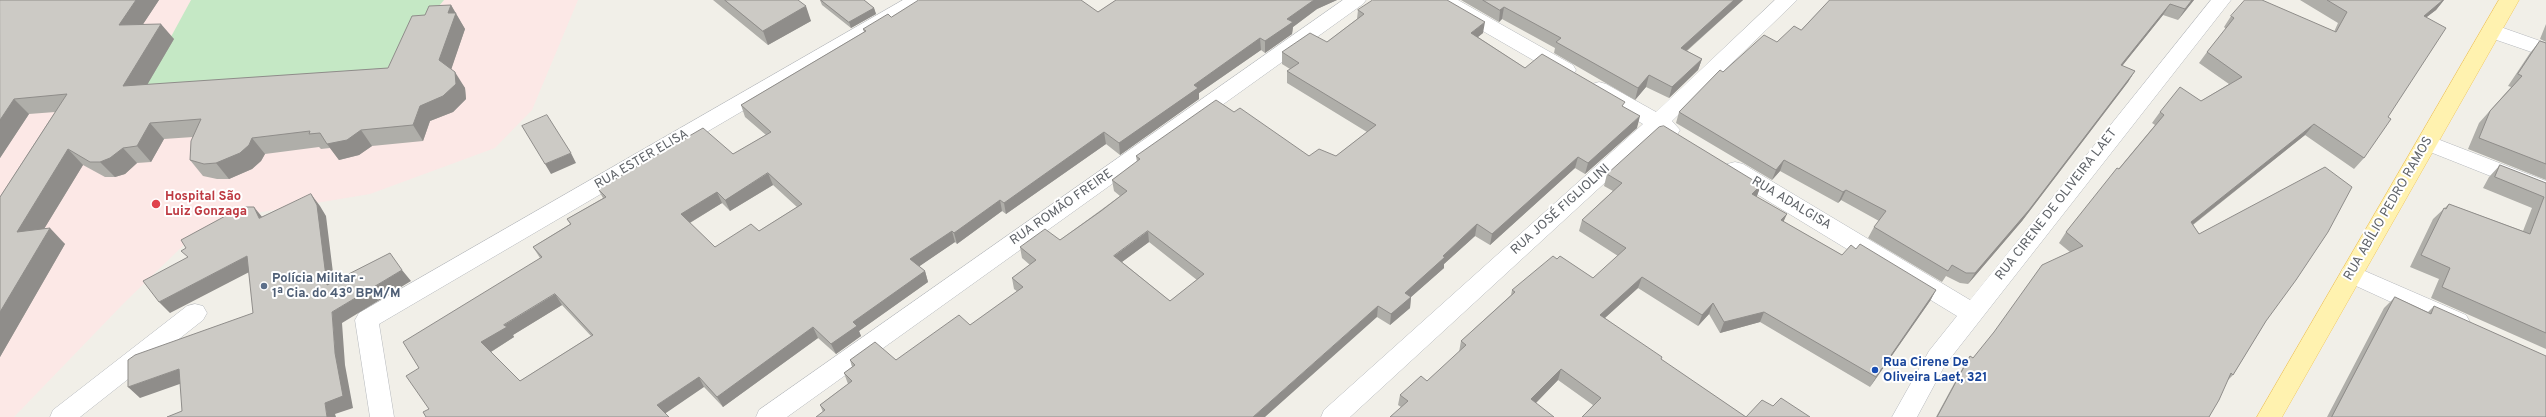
<!DOCTYPE html>
<meta charset="utf-8">
<style>
body{margin:0}
canvas{display:block;background:#f1efe8}
</style>
<canvas width="2546" height="417"></canvas>
<script>
const ctx = document.querySelector('canvas').getContext('2d');
ctx.lineJoin = 'round';
function paint(path, color) { ctx.fillStyle = color; ctx.fill(path, 'evenodd'); }
function trace(path, color, width, dash) { ctx.strokeStyle = color; ctx.lineWidth = width; ctx.lineCap = dash ? 'butt' : 'round'; ctx.setLineDash(dash || []); ctx.stroke(path); }
function label(font, color, halo, rows, align = 'center') {
  ctx.font = font + ' Overpass,sans-serif'; ctx.lineWidth = 4; ctx.setLineDash([]); ctx.textBaseline = 'middle'; ctx.strokeStyle = halo; ctx.fillStyle = color; for (const [text, x, y, turn = 0] of rows) {
    ctx.save(); ctx.translate(x, y); ctx.rotate((+turn || 0) * Math.PI / 180); ctx.textAlign = isNaN(turn) ? turn : align; if (halo) ctx.strokeText(text, 0, 0); ctx.fillText(text, 0, 0); ctx.restore();
  }
}
const medical = new Path2D(`
 M0,0H578L532,110L495,148L370,194L256,213L193,236L124,303L14,417H0Z`);
const green = new Path2D(`
 M191,0H444L383,73L142,90Z`);
const minor = new Path2D(`
 M903,0H928L925,4L379,324L394,417H370L355,320L359,313Z
 M1343,0H1366L1363,4L787,417H756L759,410Z
 M1433,0H1458L1573,65L1576,70L1573,75L1566,77L1559,75L1436,4Z
 M1775,0H1797L1672,121L1680,130L1677,135L1670,138L1659,133L1350,417H1321L1324,410L1643,124L1592,94L1589,89L1592,84L1599,82L1606,84L1656,112Z
 M2211,0H2231L1945,365L1917,417H1892L1929,351L1957,316L1727,176L1724,170L1727,164L1735,162L1743,164L1970,300Z
 M2492,24L2546,43V57L2485,36L2482,31L2485,26Z
 M2427,135L2546,181V198L2420,148L2416,143L2420,138Z
 M2351,265L2466,315L2470,322L2466,329L2458,332L2450,329L2343,280L2340,274L2343,268Z
 M195,304L203,306L207,313L203,320L80,417H50L53,410L187,306Z`);
const major = new Path2D(`
 M2499,0H2519L2282,417H2257Z`);
const wall = new Path2D(`
 M0,0H159L143,24L174,39L147,85L388,68L425,15L451,5L465,29L451,69L465,88L466,99L453,112L430,121L423,141L372,146L359,155L339,160L330,148L321,149L319,147L265,154L261,161L252,169L229,179H217L203,176L190,160L193,137L164,139L151,162L137,163L125,174L115,177H105L83,165L44,229L65,244L0,357V197L55,112L29,114L0,158Z
 M713,0H798L811,21L768,45Z
 M820,0H864L874,8L876,14L851,28L822,5Z
 M1116,0H1337L1317,9L1293,27L1292,34L1265,53L1261,50L1199,93V99L1120,155L1106,144L1006,214L1002,211L957,244L955,242L919,266L925,271L928,282L859,331L861,336L836,354L818,338L723,407L704,387L429,409L419,368L540,258L533,247L570,224L567,219L603,198L598,189L733,154L766,135L745,117L741,105L864,32L863,29L891,17L1098,12ZM773,185L797,207L759,231L715,247L690,223L722,203L730,211ZM562,305L591,336L520,381L491,352L514,337L513,335Z
 M1461,0H1743L1687,51L1702,59L1698,70L1669,98L1646,87L1635,100L1554,53L1555,48L1502,19L1499,22Z
 M1830,0H2194L2178,20L2163,15L2122,66L2135,71L2128,82L2022,221L1968,284L1960,283L1946,276L1942,282L1868,238L1874,227L1879,221L1841,200L1838,203L1780,171L1772,180L1676,123L1679,112L1723,72L1801,30Z
 M2300,0H2444L2436,10L2426,17L2388,117L2364,158L2354,169L2305,135L2193,225L2199,234L2266,321L2233,375L2227,381L2209,417H1936L1963,367L1970,356L1973,358L2070,252L2059,243L2066,232L2155,125L2152,123L2160,112L2201,101L2229,84L2199,63L2207,52L2226,29L2224,27L2231,16L2334,32L2338,23Z
 M1358,10L1483,33L1478,37L1525,68L1624,107L1637,128L1585,174L1575,168L1490,245L1475,236L1444,264V268L1411,297L1410,308L1390,325L1377,317L823,412L820,405L848,384L844,373L852,367L850,360H896L970,325L1018,292L1014,289L1012,278L1030,265L1022,258L1020,247L1060,240L1120,196L1114,191L1112,180L1137,162L1136,156L1234,112L1309,156H1336L1367,132L1287,83V71L1290,69L1282,64V52L1327,42L1357,19ZM1149,242L1197,280L1170,301L1122,262Z
 M2546,24V42L2540,39Z
 M2540,41L2546,43V180L2468,149L2479,123L2511,87L2508,86L2530,53Z
 M2500,165L2546,183V349L2431,298L2439,279L2410,267L2433,219L2449,204L2523,231L2532,208L2483,188L2489,177Z
 M1607,174L1761,185L1756,197L1784,222L1842,255L1856,249L1936,290L1930,301L1870,387L1760,322L1720,333L1709,314L1698,326L1638,288L1605,318L1661,360L1746,417L1773,406L1810,417H1582L1593,405L1558,380L1536,403L1401,407L1398,405L1400,395L1427,381L1459,352L1461,341L1511,295L1512,290L1557,259L1593,278L1618,256L1579,231L1582,220L1613,191L1604,186Z
 M2395,297L2428,312L2434,306L2546,417H2327L2384,308Z`);
const shadedWall = new Path2D(`
 M136,0H159L132,41L119,25Z
 M1314,0H1337L1317,9L1293,27L1292,34L1265,53V41L1287,19Z
 M1734,0H1743L1677,59L1681,48Z
 M2192,0H2194L2178,20L2185,9Z
 M2443,0H2444L2436,10L2414,27L2424,16Z
 M2170,4L2163,15L2114,76L2121,65Z
 M451,5L465,29L449,76L439,60L448,13Z
 M806,6L811,21L768,45L763,31Z
 M1504,7L1502,19L1499,22L1500,10Z
 M874,8L876,14L851,28L849,22Z
 M1485,22L1483,33L1469,44L1471,33Z
 M161,24L174,39L137,102L123,86Z
 M1260,38L1261,50L1199,93V99L1120,155L1119,143L1194,85Z
 M1702,59L1698,70L1669,98L1672,87Z
 M2135,71L2128,82L2022,221L1968,284L1975,273Z
 M455,72L465,88L466,99L453,112L430,121L423,141L413,125L420,106Z
 M1649,75L1646,87L1635,100L1638,88Z
 M14,99L29,114L0,158V120Z
 M1640,116L1637,128L1585,174L1588,163Z
 M150,123L164,139L151,162L137,146Z
 M2314,124L2305,135L2182,233L2191,222Z
 M361,130L372,146L359,155L339,160L327,144Z
 M1104,132L1106,144L1006,214L1004,203Z
 M252,138L265,154L261,161L252,169L229,179L216,163Z
 M123,148L137,163L125,174L115,177L100,162Z
 M68,149L83,165L33,247L17,232Z
 M571,153L576,163L551,174L545,164Z
 M1578,157L1575,168L1490,245L1492,234Z
 M1784,160L1780,171L1772,180L1776,170Z
 M768,173L773,185L730,211L725,200Z
 M1761,185L1757,196L1748,206L1752,194Z
 M1846,190L1841,200L1838,203L1843,192Z
 M717,192L722,203L686,225L681,214Z
 M311,194L320,206L326,216L336,297L327,285Z
 M1000,200L1002,211L957,244L954,233Z
 M254,207L263,218H259Z
 M1787,214L1782,225L1781,220Z
 M1477,224L1475,236L1444,264V268L1411,297L1410,308L1390,325L1391,314L1405,293L1443,256Z
 M50,228L65,244L0,357V312Z
 M952,231L955,242L914,270L910,259Z
 M1148,231L1149,242L1115,267L1114,256Z
 M247,256L257,268L170,313L159,302Z
 M402,270L411,281L342,323L345,365L353,408L335,414L336,417H327L325,403L335,353L332,312Z
 M925,271L928,282L859,331L861,336L836,354L831,344L853,322Z
 M1642,277L1638,288L1597,325L1600,315Z
 M1936,290L1930,301L1870,387L1876,377Z
 M555,294L562,305L513,335L514,337L489,353L481,342L504,325Z
 M1713,303L1709,314L1698,326L1702,315Z
 M1378,306L1377,317L1265,417H1253Z
 M1764,312L1760,322L1720,333L1724,322Z
 M813,327L818,338L723,407L717,397Z
 M179,369L191,380L140,398L128,387Z
 M1561,369L1558,380L1529,410L1531,399Z
 M699,377L704,387L663,415L657,405Z`);
const building = new Path2D(`
 M0,0H136L119,25L161,24L123,86L388,68L412,16L425,15L429,6L451,5L448,13H456L439,60L455,72L456,84L443,96L420,106L413,125L361,130L347,140L327,144L320,133L309,134L310,131L252,138L249,145L240,153L216,163L204,164L190,160L191,141L201,119L150,123L137,146L123,148L110,158L100,162H90L68,149L17,232L50,228L0,312V197L67,94L14,99L0,120Z
 M725,0H798L806,6L763,31Z
 M821,0H864L874,8L849,22Z
 M919,0H1081L1098,12L1116,0H1314L1287,19L1293,22L1265,41L1260,38L1194,85L1198,88L1119,143L1104,132L1004,203L1000,200L954,233L952,231L910,259L925,271L853,322L857,326L831,344L813,327L717,397L699,377L657,405L669,417H426L423,412L429,409L406,376L419,368L403,342L542,257L533,247L571,224L567,219L606,197L598,189L703,128L733,154L771,132L741,105L866,31L863,29L888,14L891,17ZM768,173L802,204L759,231L751,224L715,247L681,214L717,192L725,200ZM555,294L593,335L520,381L481,342L507,327L504,325Z
 M1373,0H1447L1485,22L1471,33L1525,68L1542,54L1625,102L1622,106L1640,116L1588,163L1578,157L1492,234L1477,224L1443,256L1445,257L1405,293L1411,297L1391,314L1378,306L1253,417H816L825,410L820,405L852,381L844,373L855,365L850,360L875,342L896,360L959,315L970,325L1023,287L1012,278L1036,260L1020,247L1045,229L1060,240L1101,211L1127,191L1112,180L1140,159L1136,156L1216,100L1234,112L1240,108L1309,156L1319,149L1336,156L1376,125L1287,71L1299,63L1282,52L1310,33L1327,42L1364,14L1358,10ZM1148,231L1204,274L1170,301L1114,256Z
 M1483,0H1734L1681,48L1702,59L1672,87L1649,75L1638,88L1556,42L1561,38L1504,7L1500,10Z
 M1830,0H2192L2185,9L2170,4L2121,65L2135,71L2029,210L1975,273H1966L1952,265L1948,271L1874,227L1886,211L1846,190L1843,192L1784,160L1776,170L1679,112L1720,70L1723,72L1764,35L1777,42L1794,26L1801,30Z
 M2245,0H2262L2336,32L2347,12L2327,0H2443L2424,16L2446,28L2388,117L2391,119L2364,158L2314,124L2191,222L2199,234L2325,167L2352,187L2328,232L2296,280L2266,321L2233,375L2231,373L2219,400L2209,417H1937L1970,356L1973,358L1994,332L2042,265L2083,246L2066,232L2117,168L2119,169L2164,115L2160,112L2180,87L2201,101L2242,77L2207,52L2234,18L2231,16Z
 M2540,41L2546,43V164L2479,138L2490,111L2522,76L2518,74Z
 M547,115L571,153L545,164L522,126Z
 M1664,126L1761,185L1752,194L1787,214L1781,220L1842,255L1851,245L1856,249L1860,244L1936,290L1876,377L1764,312L1724,322L1713,303L1702,315L1642,277L1600,315L1662,357L1661,359L1746,417L1762,400L1773,406L1781,398L1810,417H1582L1601,398L1561,369L1531,399L1554,417H1390L1408,401L1400,395L1421,376L1427,381L1466,345L1461,341L1515,292L1512,290L1553,256L1557,259L1560,256L1593,278L1626,248L1582,220L1622,183L1607,174L1659,127Z
 M2500,165L2546,183V333L2442,287L2450,268L2421,255L2444,208L2446,209L2449,204L2530,234L2544,197L2495,177Z
 M311,194L317,205L327,285L390,253L402,270L332,312L335,353L343,396L325,403L327,417H167L182,411L179,369L128,387V360L135,355L253,313L247,256L159,302L143,281L188,257L181,251L186,248L181,240L242,207H254L259,218Z
 M2395,297L2431,314L2434,306L2546,356V417H2332Z`);
const markers = [
 [156,204,5,"#e0444e"],
 [264,286,4,"#5c6f8a"],
 [1875,370,4,"#1a4fb4"]
];
const streetNames = [
 ["RUA ESTER ELISA",642,160,-30],
 ["RUA ADALGISA",1791,204,31],
 ["RUA CIRENE DE OLIVEIRA LAET",2057,205,-52],
 ["RUA ROMÃO FREIRE",1062,208,-35],
 ["RUA ABÍLIO PEDRO RAMOS",2389,209,-60],
 ["RUA JOSÉ FIGLIOLINI",1561,210,-42]
];
const healthNames = [
 ["Hospital São",165,197],
 ["Luiz Gonzaga",165,212]
];
const serviceNames = [
 ["Polícia Militar -",272,279],
 ["1ª Cia. do 43º BPM/M",272,294]
];
const transitNames = [
 ["Rua Cirene De",1883,363],
 ["Oliveira Laet, 321",1883,378]
];
paint(medical, '#fce8e6');
paint(green, '#c5e8c5');
trace(minor, '#b5b8bc', 1);
trace(major, '#f2c960', 1);
paint(minor, '#fff');
paint(major, '#fff2af');
paint(wall, '#afaea9');
paint(shadedWall, '#8f8d8a');
paint(building, '#cccac5');
trace(building, '#8f8d8a', 1);
for (const [x, y, r, color] of markers) { const dot = new Path2D(); dot.arc(x, y, r, 0, 2 * Math.PI); ctx.fillStyle = color; ctx.fill(dot); trace(dot, '#fff', 1.5); }
label('13px', '#5f6368', '#fff', streetNames);
label('bold 13px', '#be3a42', '#fff', healthNames, 'left');
label('bold 13px', '#4e5e75', '#fff', serviceNames, 'left');
label('bold 13px', '#164399', '#fff', transitNames, 'left');
</script>
